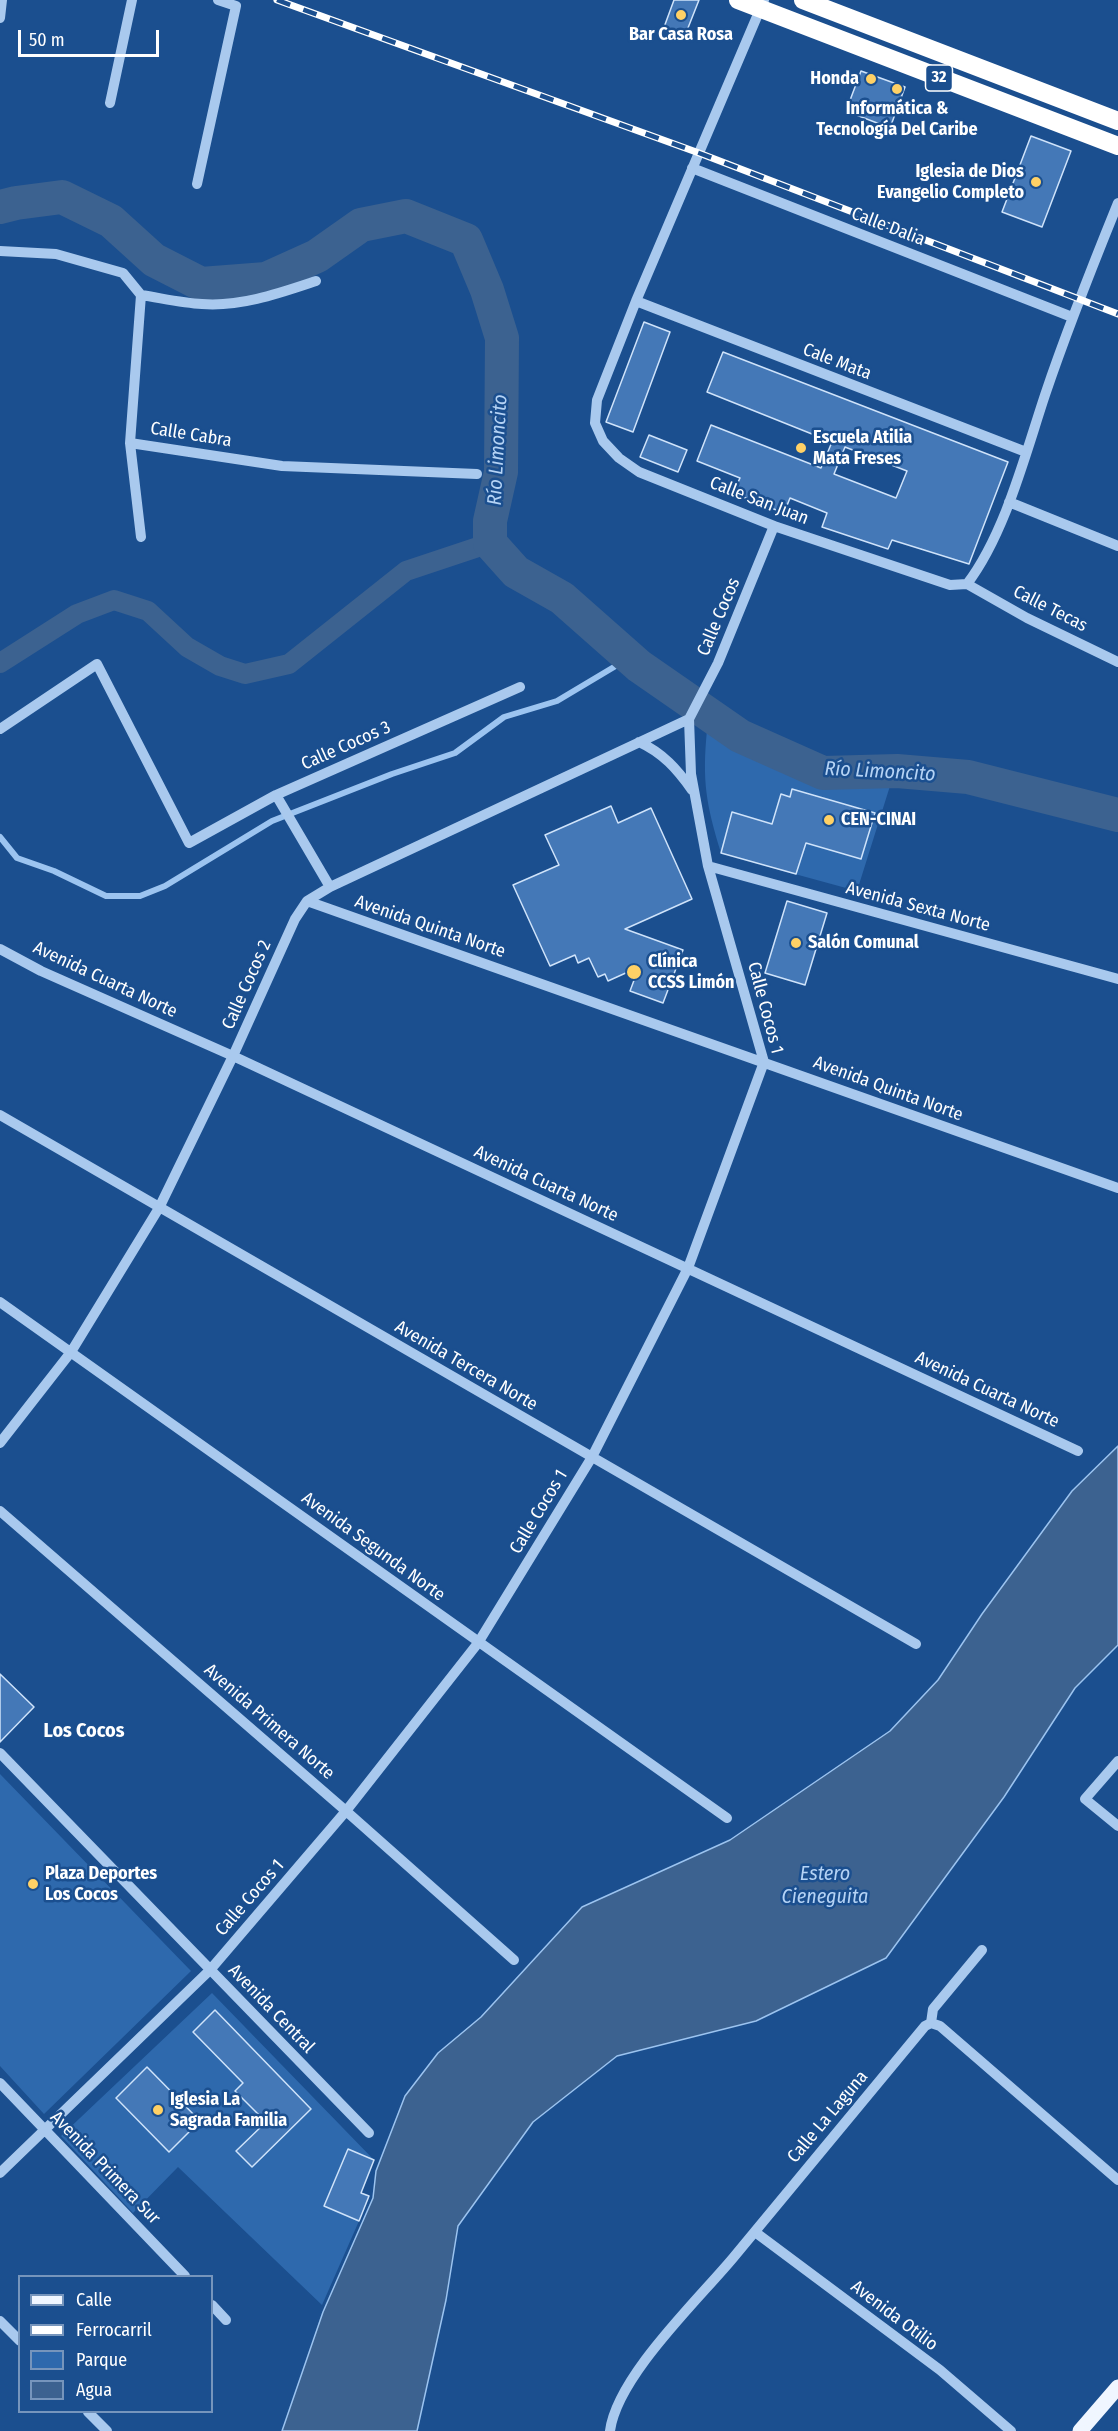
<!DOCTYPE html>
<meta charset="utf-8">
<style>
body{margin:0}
#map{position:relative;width:1118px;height:2431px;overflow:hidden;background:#1b4f8f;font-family:"Fira Sans Condensed",sans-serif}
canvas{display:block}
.legend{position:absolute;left:18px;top:2275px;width:195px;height:138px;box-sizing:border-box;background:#1b4f8f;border:2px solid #7695bc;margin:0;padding:8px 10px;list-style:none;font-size:18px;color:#fff}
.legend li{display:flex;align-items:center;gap:12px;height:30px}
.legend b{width:30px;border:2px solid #7695bc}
.scale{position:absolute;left:18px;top:30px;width:141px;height:27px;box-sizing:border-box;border:3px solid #fff;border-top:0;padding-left:8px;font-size:18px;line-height:21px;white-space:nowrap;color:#fff;-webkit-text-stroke:4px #1b4f8f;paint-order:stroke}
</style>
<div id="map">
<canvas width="1118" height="2431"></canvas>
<ul class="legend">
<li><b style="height:8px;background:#f0f6ff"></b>Calle</li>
<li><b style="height:8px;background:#fff"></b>Ferrocarril</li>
<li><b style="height:16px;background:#2e69ad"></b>Parque</li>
<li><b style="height:16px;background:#3c6290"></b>Agua</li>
</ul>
<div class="scale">50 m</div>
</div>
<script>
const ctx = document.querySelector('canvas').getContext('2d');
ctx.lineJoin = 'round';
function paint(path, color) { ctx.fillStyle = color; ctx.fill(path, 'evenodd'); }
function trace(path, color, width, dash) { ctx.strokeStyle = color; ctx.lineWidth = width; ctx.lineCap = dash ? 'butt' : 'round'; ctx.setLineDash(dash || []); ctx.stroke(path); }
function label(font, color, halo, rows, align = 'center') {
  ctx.font = font + ' "Fira Sans Condensed",sans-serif'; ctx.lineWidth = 5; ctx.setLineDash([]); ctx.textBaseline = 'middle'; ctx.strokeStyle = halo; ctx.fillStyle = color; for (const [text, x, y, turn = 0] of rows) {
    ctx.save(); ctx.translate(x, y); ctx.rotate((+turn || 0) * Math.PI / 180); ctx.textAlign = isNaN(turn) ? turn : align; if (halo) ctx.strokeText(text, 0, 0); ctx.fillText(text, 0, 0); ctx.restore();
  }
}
const green = new Path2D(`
 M707,730L736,746L823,784L890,786L857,891L762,865L772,833L874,813L792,789L790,797L781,794L776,809L783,827L732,812L721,853C706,804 702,781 707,730Z
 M0,1774L191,1971L44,2114L0,2066Z
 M212,1993L374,2160L348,2149L324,2205L359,2221L322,2305L178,2167L133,2213L61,2136ZM148,2068L200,2121L169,2152L116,2099Z`);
const water = new Path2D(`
 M1118,1446V1645L1075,1688L1004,1797L886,1958L756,2021L617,2056L533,2122L458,2226L446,2300L417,2431H282L323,2312L373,2198L376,2171L405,2096L438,2053L481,2017L582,1907L730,1840L890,1731L938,1680L982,1614L1072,1491Z`);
const stream = new Path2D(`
 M0,837L17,858L54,871L106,896H140L165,886L272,821L392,774L455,753L504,717L557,701L629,658`);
const canal = new Path2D(`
 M0,663L77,614L114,600L148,611L187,647L220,666L245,674L289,664L406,571L490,543`);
const river = new Path2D(`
 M0,207L16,203L62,197L111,221L154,260L201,284L266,279L317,256L361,225L406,216L466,240L487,290L502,338L501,472L490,521V543L516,572L562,598L639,666L740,736L823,773L897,771L968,777L1118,815`);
const building = new Path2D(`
 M674,0H699L684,38L663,30Z
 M861,71L905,87L890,128L846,111Z
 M1031,136L1071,151L1042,227L1002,212Z
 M644,322L670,332L633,432L606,422Z
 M723,352L1008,462L969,564L892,540L888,549L822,527L827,513L790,498L784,513L733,493L740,478L697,461L711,425L821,468L832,442L707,392ZM845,447L907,471L896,498L834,474Z
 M649,435L687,450L678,472L640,457Z
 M792,789L875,813L861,859L806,843L796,874L721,853L732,812L772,824L781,794L790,797Z
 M611,806L618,823L651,808L692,899L625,929L683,950L663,1003L630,991L639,967L608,981L605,974L598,977L589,958L578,963L575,955L550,966L513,885L559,865L545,835Z
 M787,901L827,913L805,985L765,973Z
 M0,1674L34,1707L0,1742Z
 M215,2010L311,2109L252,2167L236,2151L266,2122L235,2091L243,2083L193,2032Z
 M147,2067L200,2121L169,2152L116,2098Z
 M348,2149L374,2160L361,2193L369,2196L359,2221L324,2206Z`);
const minor = new Path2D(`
 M764,0L636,301L597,400L595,423L603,441L619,458L639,472L774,526L950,585L967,584C1005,534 1025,455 1045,395C1067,330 1092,267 1118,203
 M0,18L2,0
 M110,103L132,0
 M692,168L1072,317
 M197,184L236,6L218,0
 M0,251L56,254L123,273L141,295L130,443L282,466L477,474
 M141,295C161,298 182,303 202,304C241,307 280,293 316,281
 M636,301L1026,452
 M130,443L141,537
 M1009,502L1118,546
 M967,584L1027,618L1118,662
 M0,729L97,664L189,843L276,795L520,687
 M639,742C663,753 677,769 692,790
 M276,795L330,887
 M708,866L1118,979
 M307,901L1118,1188
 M0,949L41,971L233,1056L1078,1451
 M0,1115L916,1644
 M0,1302L727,1818
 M0,1443L71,1352L159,1208L233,1056L295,919L307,901L330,887L689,719
 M0,1511L346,1811L514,1960
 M0,1753L369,2133
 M1118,1761L1085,1799L1118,1826
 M931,2023L933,2009L982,1950
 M0,2083L185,2276
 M0,2173L210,1970L346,1811L478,1643L592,1457L688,1268L764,1062L708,866L691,774L689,719L718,663L774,526
 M755,2232L940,2370L1011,2431
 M212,2305L226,2320
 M0,2321L20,2341
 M88,2412L107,2431
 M610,2431C617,2377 697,2301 733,2258C797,2181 861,2104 925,2026L931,2023L940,2026L1118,2180`);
const major = new Path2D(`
 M1080,2431L1118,2387`);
const highway = new Path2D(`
 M738,0L1118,146
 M803,0L1118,121`);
const rail = new Path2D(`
 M277,0L699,153L1118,314`);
const markers = [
 [681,15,6,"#ffd166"],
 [871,79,6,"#ffd166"],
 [897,89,6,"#ffd166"],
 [1036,182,6,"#ffd166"],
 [801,448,6,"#ffd166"],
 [829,820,6,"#ffd166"],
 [796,943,6,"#ffd166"],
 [634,972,8,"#ffd166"],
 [33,1884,6,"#ffd166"],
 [158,2110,6,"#ffd166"]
];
const shields = [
 [939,78,27]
];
const shieldNames = [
 ["32",939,78]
];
const poiNames = [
 ["Bar Casa Rosa",681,35,"center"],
 ["Honda",859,79,"right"],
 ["Informática &",897,109,"center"],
 ["Tecnología Del Caribe",897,130,"center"],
 ["Iglesia de Dios",1024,172,"right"],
 ["Evangelio Completo",1024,193,"right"],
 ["Escuela Atilia",813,438],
 ["Mata Freses",813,459],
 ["CEN-CINAI",841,820],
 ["Salón Comunal",808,943],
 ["Clínica",648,962],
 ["CCSS Limón",648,983],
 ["Plaza Deportes",45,1874],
 ["Los Cocos",45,1895],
 ["Iglesia La",170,2100],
 ["Sagrada Familia",170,2121]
];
const streetNames = [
 ["Calle Dalia",888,227,21],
 ["Cale Mata",837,362,21],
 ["Calle Cabra",191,435,9],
 ["Calle San Juan",759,501,21],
 ["Calle Tecas",1050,609,27],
 ["Calle Cocos",719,617,-67],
 ["Calle Cocos 3",346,746,-24],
 ["Avenida Sexta Norte",918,907,15],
 ["Avenida Quinta Norte",430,927,19],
 ["Avenida Cuarta Norte",105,980,25],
 ["Calle Cocos 2",247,985,-66],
 ["Calle Cocos 1",765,1008,75],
 ["Avenida Quinta Norte",888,1089,20],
 ["Avenida Cuarta Norte",546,1184,25],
 ["Avenida Tercera Norte",466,1366,30],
 ["Avenida Cuarta Norte",987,1390,25],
 ["Calle Cocos 1",539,1512,-59],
 ["Avenida Segunda Norte",373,1547,36],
 ["Avenida Primera Norte",269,1722,41],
 ["Calle Cocos 1",250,1898,-49],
 ["Avenida Central",271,2009,46],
 ["Calle La Laguna",828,2117,-50],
 ["Avenida Primera Sur",105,2168,46],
 ["Avenida Otilio",894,2316,37]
];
const waterNames = [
 ["Río Limoncito",498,450,-87],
 ["Río Limoncito",880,772,3],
 ["Estero",825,1874],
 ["Cieneguita",825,1897]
];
const neighbourhoodNames = [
 ["Los Cocos",84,1731]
];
paint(green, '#2e69ad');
paint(water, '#3c6290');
trace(water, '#9cc4f0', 1.5);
trace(stream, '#9cc4f0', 6);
trace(canal, '#3c6290', 20);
trace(river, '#3c6290', 34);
paint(building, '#4478b7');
trace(building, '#cfe3fa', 1.5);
trace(minor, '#a9c9ee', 10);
trace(major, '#f0f6ff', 15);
trace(highway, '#fff', 18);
trace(rail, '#fff', 7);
trace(rail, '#1b4f8f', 4.5, [14]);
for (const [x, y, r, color] of markers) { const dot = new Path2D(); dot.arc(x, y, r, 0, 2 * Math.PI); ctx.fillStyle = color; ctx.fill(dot); trace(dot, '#1b4f8f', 2); }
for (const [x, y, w] of shields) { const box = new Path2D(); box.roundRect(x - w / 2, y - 13, w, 26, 4.5); ctx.fillStyle = '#1b4f8f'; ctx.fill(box); trace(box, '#fff', 1.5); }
label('bold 16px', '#fff', null, shieldNames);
label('bold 18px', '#fff', '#1b4f8f', poiNames, 'left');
label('18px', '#fff', '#1b4f8f', streetNames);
label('italic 20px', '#b5d3f5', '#1b4f8f', waterNames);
label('bold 20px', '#fff', '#1b4f8f', neighbourhoodNames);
</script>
